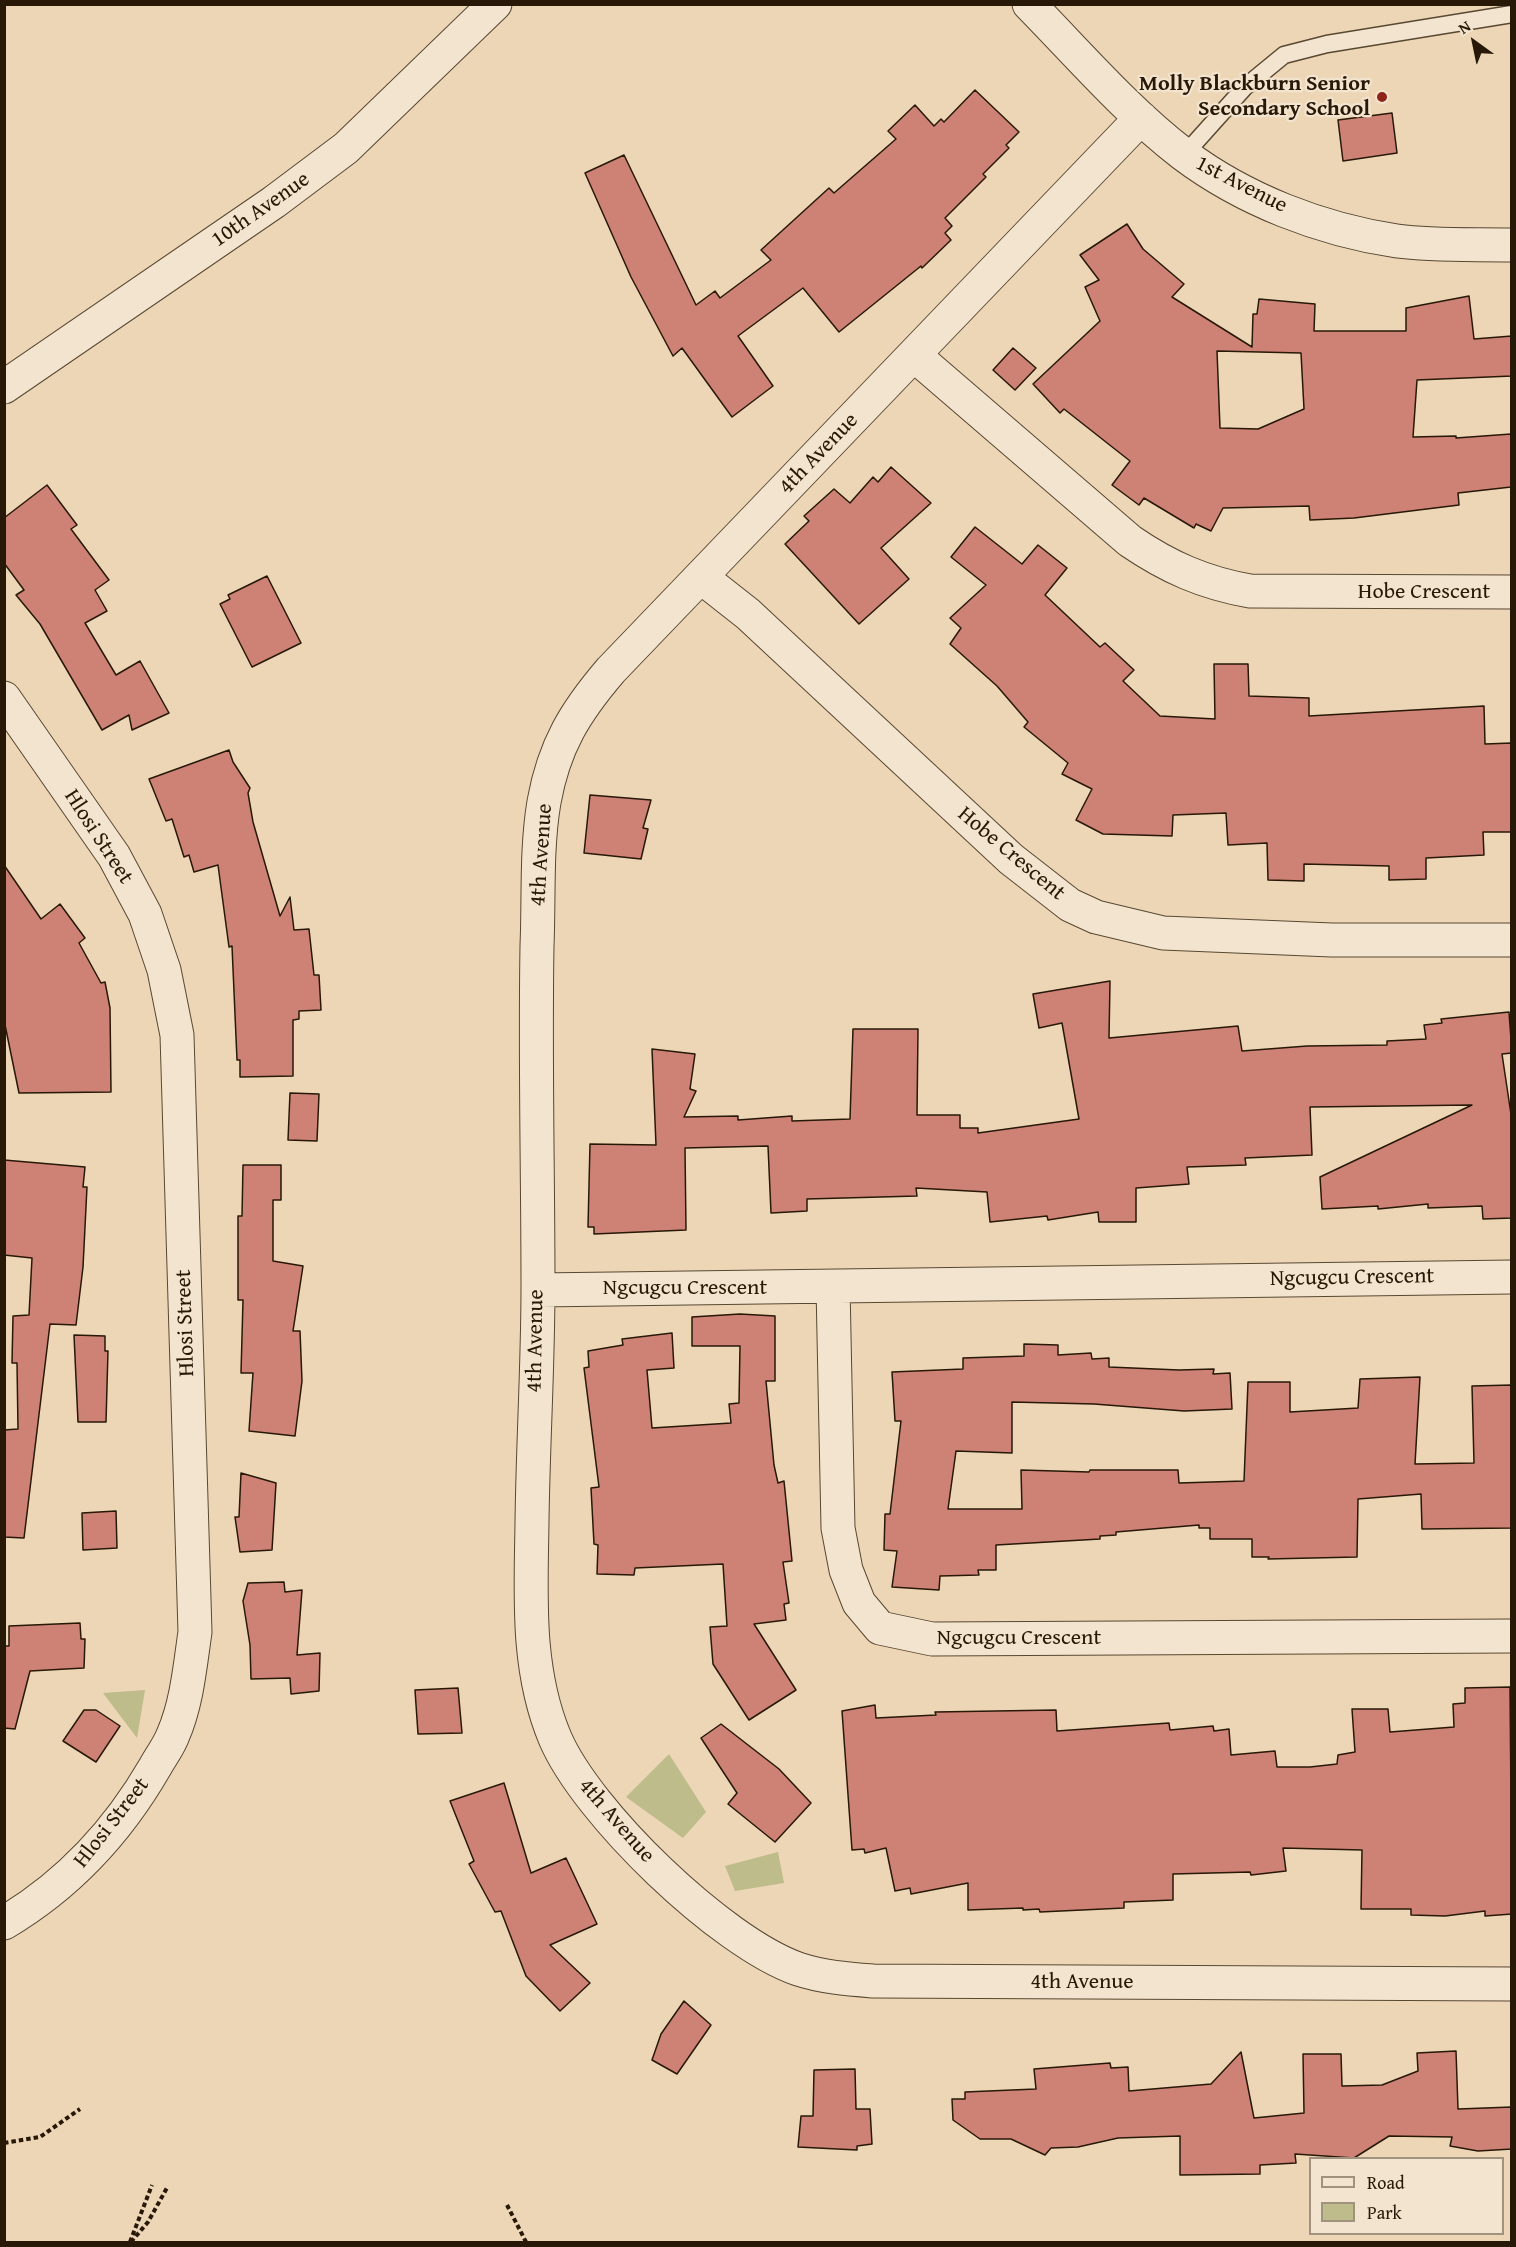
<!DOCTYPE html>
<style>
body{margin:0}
#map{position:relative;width:1516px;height:2247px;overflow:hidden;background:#edd6b5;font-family:"Gentium Book Plus",serif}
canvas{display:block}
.frame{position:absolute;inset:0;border:6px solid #271807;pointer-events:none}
.legend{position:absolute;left:1309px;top:2157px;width:195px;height:78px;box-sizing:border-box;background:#f3e4cf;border:2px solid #a1927f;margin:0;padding:8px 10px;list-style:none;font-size:18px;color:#271807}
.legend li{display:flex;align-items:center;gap:12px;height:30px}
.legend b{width:30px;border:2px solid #a1927f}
.north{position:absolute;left:1444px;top:12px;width:60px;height:60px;-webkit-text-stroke:4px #f3e4cf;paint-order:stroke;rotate:327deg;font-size:16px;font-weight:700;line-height:24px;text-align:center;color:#271807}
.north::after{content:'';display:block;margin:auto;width:21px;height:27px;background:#271807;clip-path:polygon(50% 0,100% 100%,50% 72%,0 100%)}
</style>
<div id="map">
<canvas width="1516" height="2247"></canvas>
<div class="frame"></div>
<ul class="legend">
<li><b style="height:8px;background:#f3e4cf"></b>Road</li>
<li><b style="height:16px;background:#bdbc8a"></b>Park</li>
</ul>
<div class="north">N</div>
</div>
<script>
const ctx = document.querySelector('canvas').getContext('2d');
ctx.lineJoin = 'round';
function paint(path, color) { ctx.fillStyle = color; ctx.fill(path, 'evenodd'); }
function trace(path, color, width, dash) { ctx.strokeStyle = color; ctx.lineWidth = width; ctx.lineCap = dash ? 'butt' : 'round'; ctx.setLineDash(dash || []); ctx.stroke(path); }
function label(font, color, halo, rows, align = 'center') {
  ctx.font = font + ' "Gentium Book Plus",serif'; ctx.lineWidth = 4.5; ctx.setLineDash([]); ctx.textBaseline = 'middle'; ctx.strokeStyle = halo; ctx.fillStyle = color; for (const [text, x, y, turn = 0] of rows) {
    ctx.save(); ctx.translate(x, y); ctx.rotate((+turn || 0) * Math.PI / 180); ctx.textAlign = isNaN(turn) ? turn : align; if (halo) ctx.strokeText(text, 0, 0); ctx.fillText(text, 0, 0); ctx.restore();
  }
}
const green = new Path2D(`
 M145,1690L137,1738L103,1693Z
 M669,1754L706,1812L683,1838L626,1797Z
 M778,1852L784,1883L735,1891L725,1866Z`);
const building = new Path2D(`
 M975,90L1019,132L1006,145L1009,148L983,174L986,177L945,218L952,226L945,233L951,240L922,268L921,266L839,332L803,288L738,336L773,386L732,417L682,348L673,356L631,277L585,173L624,155L696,305L715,291L720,298L771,260L761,250L829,188L834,193L896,139L888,131L915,105L934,126L941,119L944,122Z
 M1392,113L1397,153L1343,161L1338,120Z
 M1127,224L1143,249L1184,284L1172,297L1252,347L1253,314H1257L1259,299L1315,304L1314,331H1406V308L1469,296L1474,339L1512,336V376L1417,380L1413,437L1456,436V438L1511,434V487L1458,493L1459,505L1354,518L1310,520L1309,506L1223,508L1211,531L1196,524L1194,528L1144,498L1139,505L1112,485L1130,461L1064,409L1060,413L1033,384L1100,321L1085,287L1099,280L1080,255ZM1217,351L1301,353L1304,409L1258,429L1220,428Z
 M1013,348L1036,368L1015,390L993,370Z
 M891,467L931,503L881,548L909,579L859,624L785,544L809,521L804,516L834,489L850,503L873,477L878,482Z
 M47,485L77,525L71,529L109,580L95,590L107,611L85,623L116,675L140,661L169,713L132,730L129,715L102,730L40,624L16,595L24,590L4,563V518Z
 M975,527L1022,564L1038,545L1067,568L1045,595L1100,647L1105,643L1134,670L1123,681L1160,716L1215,719L1214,664H1248L1249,696L1309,698V716L1484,706L1485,744L1512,743V832H1483L1484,855L1426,858V879L1389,880V866L1304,864V881L1268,880L1267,843L1228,845L1226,813L1173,815L1172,836L1103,834L1076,820L1092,789L1062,774L1068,763L1024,727L1028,722L997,686L950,644L961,628L950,618L986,585L951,557Z
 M267,576L301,643L252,667L220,604L230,599L228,595Z
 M229,750L233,762L250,788L248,793L253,822L280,916L290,897L294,930L309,929L314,975H319L321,1010L299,1011V1019L293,1020V1076L240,1077V1060H237L232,946L229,947L218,865L194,872L189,855L184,857L172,819L166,821L149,779Z
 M590,795L651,800L643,828L648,829L641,859L584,853Z
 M4,865L41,919L60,904L85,938L79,943L101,983L105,982L110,1008L111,1092L19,1093L4,1020Z
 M1110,981L1109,1038L1238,1026L1242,1051L1307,1046L1387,1045V1041L1426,1039L1424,1025L1442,1023L1441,1019L1509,1012L1512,1053L1502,1054L1512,1121V1218L1483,1219L1482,1206L1428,1208V1204L1378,1209V1206L1322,1209L1320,1177L1472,1105L1310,1107L1312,1155L1245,1158L1246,1165L1187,1167L1189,1184L1136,1188V1222H1099L1098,1212L1048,1220L1047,1216L990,1222L987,1192L916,1188L917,1196L807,1199V1211L771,1213L768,1146L685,1148L686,1230L594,1234V1227H588L590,1144L656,1145L652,1049L695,1054L690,1089L696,1091L684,1117L738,1116V1120L792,1116V1121L850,1119L853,1029H918L917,1115H960V1128H978V1133L1079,1119L1062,1023L1039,1028L1033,994Z
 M290,1093L319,1094L317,1141L288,1140Z
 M4,1160L85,1167L83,1187H87L83,1267L76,1325L50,1324L24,1538L4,1537V1430L18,1429L17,1363H12L13,1316L29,1315L32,1258L4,1255Z
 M243,1165H281V1200H273V1261L303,1266L293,1331H300L302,1381L295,1436L249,1431L253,1373H241L243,1300H238V1216H242Z
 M740,1314L775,1316V1381H766L774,1465L778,1483L784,1481L792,1561L783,1562L789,1603L784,1604L786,1620L754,1624L796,1690L749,1720L713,1664L710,1627L727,1626L723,1564L635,1568L634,1575L597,1574L598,1545L594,1544L591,1488L599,1487L584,1368L589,1367L588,1351L623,1345L622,1339L672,1333L674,1368L647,1370L652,1428L731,1423L729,1404L739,1403L740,1346H692V1317Z
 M74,1335L105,1336V1351H108L106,1422H78Z
 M1024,1344L1058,1345V1355L1091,1353L1092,1359L1109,1358V1367L1179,1370L1214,1369L1213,1374L1230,1373L1232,1409L1184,1411L1094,1404L1012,1402V1453L956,1451L948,1509H1022L1021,1470L1089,1472L1090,1470H1178L1179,1483L1244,1481L1248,1382H1290V1412L1358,1408L1360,1379L1420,1377L1415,1464L1474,1463L1472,1386L1512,1385V1528L1422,1529L1421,1494L1358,1499L1357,1557L1268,1559L1269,1557H1252V1539H1210V1528H1199V1525L1116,1532V1535L1100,1536V1539L996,1545V1570H978L979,1575L940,1576L939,1590L892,1587L897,1551L884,1550L885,1514H890L901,1421H895L892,1372L963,1369V1358L1024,1356Z
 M241,1473L276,1483L272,1550L240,1552L235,1517H239Z
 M116,1511L117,1548L83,1550L82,1513Z
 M284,1582L285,1592L302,1590L297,1655L320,1653L319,1691L291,1694L290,1678L251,1679L250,1645L243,1601L248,1583Z
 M80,1623L81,1639H85L84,1668L30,1671L15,1729L4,1728V1646H9V1626Z
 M1510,1687L1512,1914L1485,1916V1911L1445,1916L1411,1915V1909H1361L1362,1850L1283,1848L1286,1871L1251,1875L1250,1872L1173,1874V1900L1124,1902V1908L1040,1912L1039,1909L1023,1910V1908L968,1910V1883L911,1894L910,1888L895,1891L886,1848L865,1853L864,1849L852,1850L842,1711L875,1705L876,1718L936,1715L935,1712L1056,1710L1057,1731L1169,1723L1170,1730L1213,1726L1214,1731L1229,1729L1231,1755L1275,1751L1277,1767H1310L1337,1764L1338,1755L1355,1752L1352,1709H1388L1390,1732L1454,1727L1453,1704L1465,1703V1688Z
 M458,1688L462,1733L418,1734L415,1690Z
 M84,1710H96L120,1726L96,1762L63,1741Z
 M721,1724L779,1769L811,1803L775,1842L728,1804L737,1793L701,1738Z
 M504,1783L531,1873L566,1858L597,1924L550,1945L590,1983L560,2011L526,1976L501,1911L495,1912L469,1864L474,1861L450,1801Z
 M684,2001L711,2025L677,2074L652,2060L661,2034Z
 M1456,2051L1458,2109L1512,2107V2149L1478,2151L1450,2146L1452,2137L1389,2136L1354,2158L1295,2154L1296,2163L1260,2165V2174L1180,2175V2136L1118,2138L1078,2147L1051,2148L1045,2155L1011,2139H980L953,2120L952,2099H965V2092L1036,2089L1034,2069L1110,2063L1111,2068L1128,2067L1129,2091L1211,2084L1241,2052L1254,2118L1304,2113L1303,2054H1341L1342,2086L1382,2085L1418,2071L1417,2053Z
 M855,2069L856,2109H870L872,2144L857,2146V2150L798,2147L801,2116H813L814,2070Z`);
const path = new Path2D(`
 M4,2143L40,2137L80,2109
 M507,2205L526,2242
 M130,2242L152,2185
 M131,2242L148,2222L168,2186`);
const service = new Path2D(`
 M1184,155L1245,87L1284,55L1327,44L1512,14`);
const minor = new Path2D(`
 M1029,4C1079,55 1127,111 1183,154C1244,200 1322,230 1397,241C1434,246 1474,244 1512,245
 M1141,118L611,670C575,712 554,746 544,802C536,849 539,899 537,946C535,1060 538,1173 538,1287C538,1365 533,1443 532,1522C531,1595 526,1669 555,1738C587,1813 721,1942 798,1969C822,1977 847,1979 873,1981L1512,1984
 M914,355L1130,541C1168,567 1204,583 1250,591L1512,592
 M4,387L274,202L346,148L495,4
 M701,577L748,614L1011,859L1070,905L1096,917L1163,933L1332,940H1512
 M4,698L114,856L145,914L164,970L177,1035L195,1632C190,1666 187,1703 173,1735C169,1746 161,1756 155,1767C118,1831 68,1885 4,1923
 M833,1287L838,1528L846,1570L859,1603L880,1628L932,1639L1512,1636
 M538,1290L1512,1277`);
const markers = [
 [1382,97,6,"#8f2418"]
];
const poiNames = [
 ["Molly Blackburn Senior",1370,84],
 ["Secondary School",1370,109]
];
const streetNames = [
 ["1st Avenue",1241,185,27],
 ["10th Avenue",261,210,-35],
 ["4th Avenue",819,454,-46],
 ["Hobe Crescent",1424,592],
 ["Hlosi Street",98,837,57],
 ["Hobe Crescent",1011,854,40],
 ["4th Avenue",542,855,-86],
 ["Ngcugcu Crescent",1352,1278,-1],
 ["Ngcugcu Crescent",685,1288],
 ["Hlosi Street",186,1323,-92],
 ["4th Avenue",536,1341,-89],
 ["Ngcugcu Crescent",1019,1638],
 ["4th Avenue",616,1821,49],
 ["Hlosi Street",112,1823,-52],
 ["4th Avenue",1082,1982]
];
paint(green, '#bdbc8a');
paint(building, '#ce8276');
trace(building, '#271807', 1.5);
trace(service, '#584832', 19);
trace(minor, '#584832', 35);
trace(path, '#271807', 4, [4.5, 3]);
trace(service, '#f3e4cf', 16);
trace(minor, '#f3e4cf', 33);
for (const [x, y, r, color] of markers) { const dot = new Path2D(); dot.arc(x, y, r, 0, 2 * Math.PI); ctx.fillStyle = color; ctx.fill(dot); trace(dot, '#f3e4cf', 2); }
label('bold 22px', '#271807', '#f3e4cf', poiNames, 'right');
label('22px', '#271807', '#f3e4cf', streetNames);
</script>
